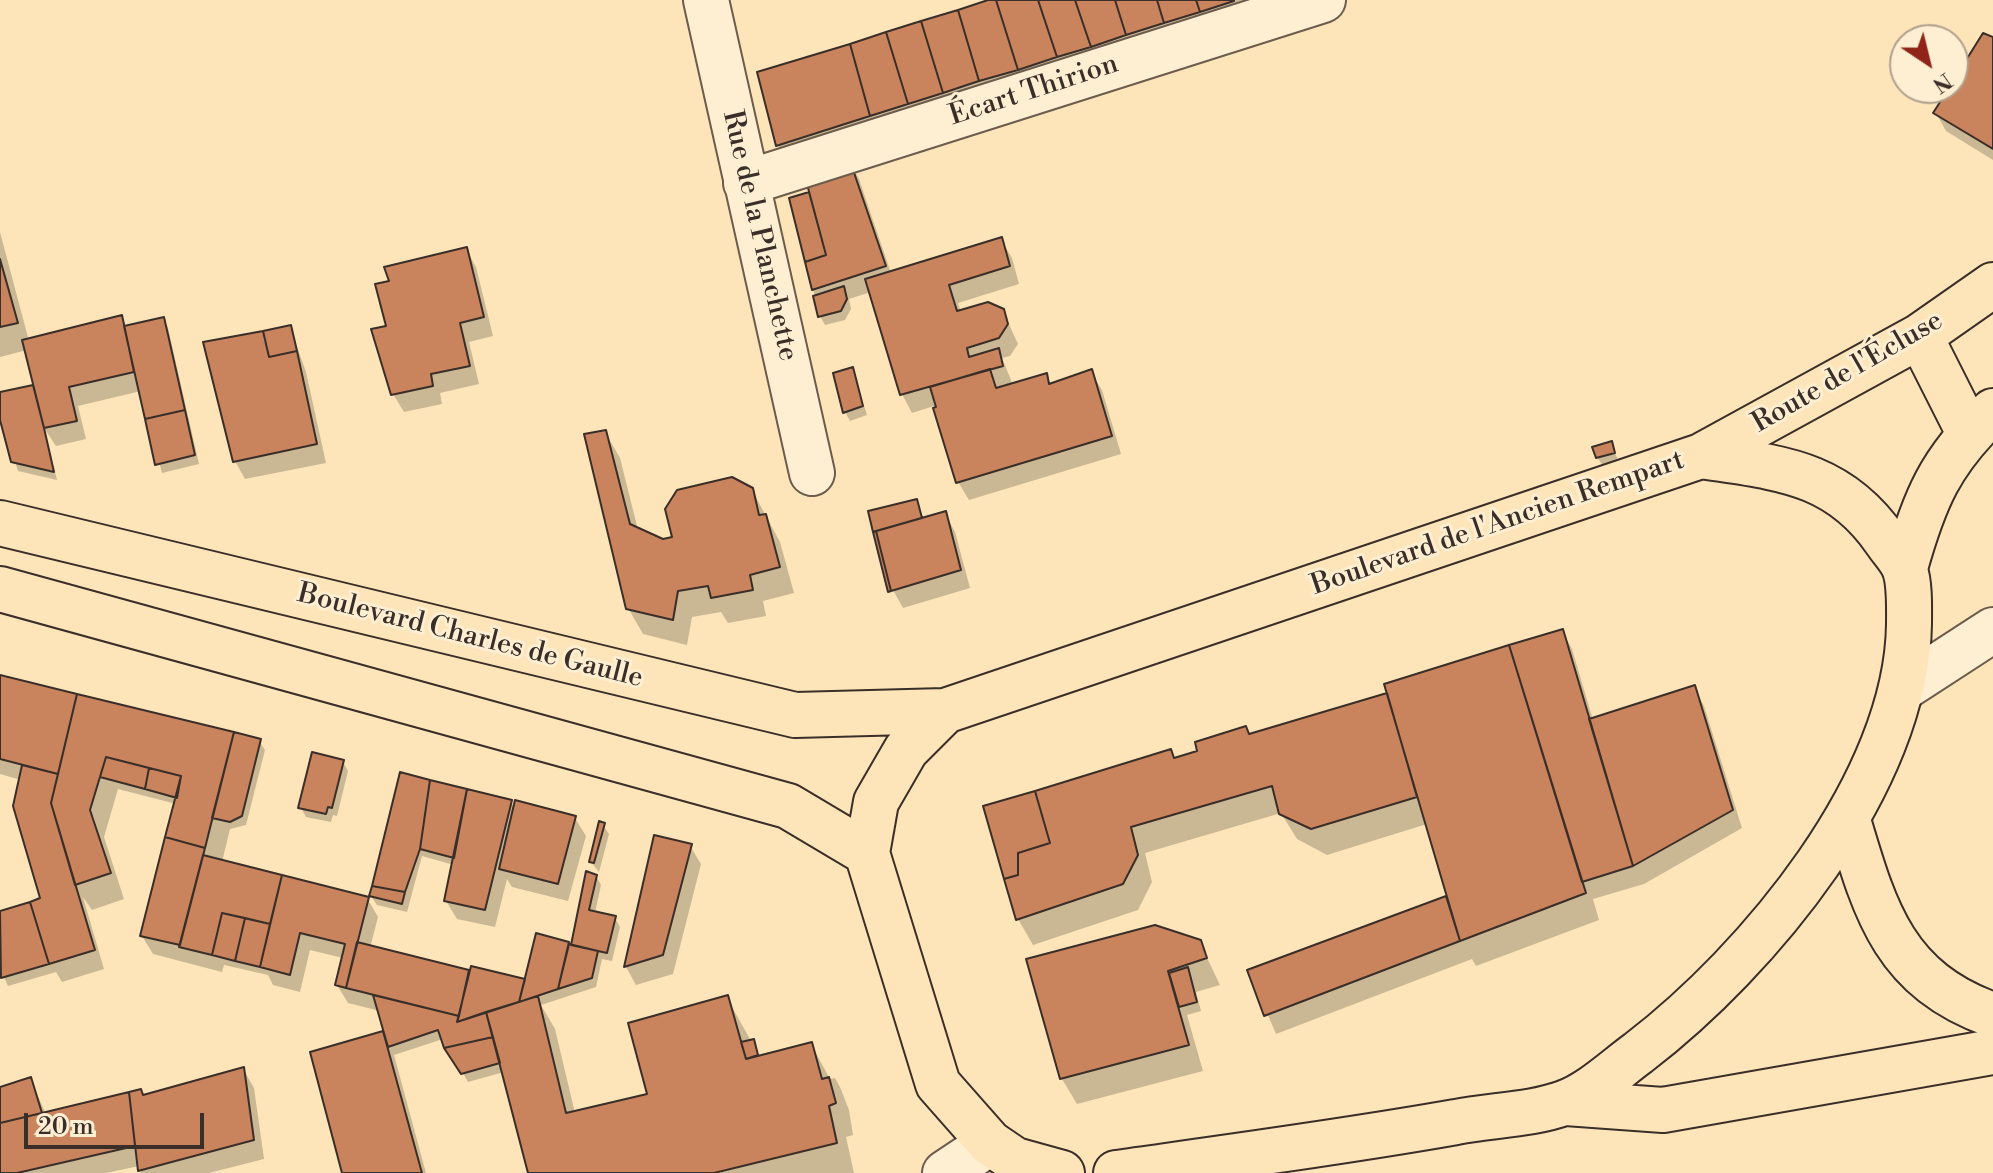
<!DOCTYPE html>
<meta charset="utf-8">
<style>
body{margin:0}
#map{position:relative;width:1993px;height:1173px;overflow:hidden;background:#fde5b9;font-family:"Libre Bodoni",serif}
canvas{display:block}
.north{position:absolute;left:1889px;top:24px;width:80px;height:80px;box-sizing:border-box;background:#feeed2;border:2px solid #b0a18e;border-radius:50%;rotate:145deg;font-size:22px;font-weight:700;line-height:32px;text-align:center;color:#3a2e29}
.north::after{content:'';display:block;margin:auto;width:28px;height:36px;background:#8f2418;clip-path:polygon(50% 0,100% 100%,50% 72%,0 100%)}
.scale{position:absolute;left:24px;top:1113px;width:180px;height:36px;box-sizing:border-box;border:4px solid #3a2e29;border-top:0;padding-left:10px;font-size:24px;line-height:28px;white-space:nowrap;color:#3a2e29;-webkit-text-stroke:6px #feeed2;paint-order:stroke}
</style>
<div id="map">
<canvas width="1993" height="1173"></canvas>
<div class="north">N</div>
<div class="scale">20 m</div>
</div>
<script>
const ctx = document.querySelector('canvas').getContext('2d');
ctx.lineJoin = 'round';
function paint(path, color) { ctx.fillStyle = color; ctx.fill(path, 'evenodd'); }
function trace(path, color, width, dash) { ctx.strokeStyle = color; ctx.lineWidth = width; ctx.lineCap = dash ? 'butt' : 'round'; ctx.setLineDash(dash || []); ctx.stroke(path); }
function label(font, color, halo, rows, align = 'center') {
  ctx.font = font + ' "Libre Bodoni",serif'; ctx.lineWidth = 6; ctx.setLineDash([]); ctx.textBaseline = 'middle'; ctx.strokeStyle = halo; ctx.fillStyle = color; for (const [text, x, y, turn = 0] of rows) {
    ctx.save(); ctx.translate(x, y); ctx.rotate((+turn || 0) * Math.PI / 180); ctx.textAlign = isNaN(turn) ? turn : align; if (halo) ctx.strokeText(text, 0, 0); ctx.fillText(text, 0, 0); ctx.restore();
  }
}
const shadow = new Path2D(`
 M994,0H1304L1212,29L1203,13V21L788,164L778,145Z
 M1993,40V160L1946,131L1936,113L1953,85Z
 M849,161L859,179L891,273L1001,240L1012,258L1019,284L958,303L961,312L1003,311L1018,344L1010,356L1002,358L1013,385L1046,376L1051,385L1091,372L1102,390L1121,454L969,500L958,482L934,406L912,413L902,394L871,292L849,299L851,309L845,320L825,325L820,316L813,289L808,195L813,203Z
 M0,232L29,341L121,317L127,328L163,319L168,328L199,464L162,473L141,391L78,406L86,439L56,446L44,428L57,480L18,471L0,412V394L32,387L37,396L27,350L0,357Z
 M466,249L476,267L493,336L469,342L479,384L440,393L442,404L404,412L393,394L388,328L391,282Z
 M290,327L306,372L326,463L245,479L235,461Z
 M852,369L867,415L850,421L845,412Z
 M605,432L620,458L638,530L663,541L674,538L752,490L780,542L794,593L763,601L766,616L728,623L721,612L692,617L687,645L643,634L628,608Z
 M1611,444L1619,462L1603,466L1597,457Z
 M916,501L924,520L945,513L955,532L970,588L903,608L893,590Z
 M1562,631L1572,649L1593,720L1694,688L1704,706L1742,828L1644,884L1593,899L1599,920L1476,966L1472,959L1276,1034L1249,971L1449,897L1427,824L1327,855L1297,839L1281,813L1145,853L1152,882L1138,910L1033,945L1018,919L1170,751L1175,759L1389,694Z
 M0,677L259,741L265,750L246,825L230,829L222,862L367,898L378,917L370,948L468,972L470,976L526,982L538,936L572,947L596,876L601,885L595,913L615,918L620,927L612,961L602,959L596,987L541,1005L555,1029L575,1113L649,1096L727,998L760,1057L811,1044L830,1079L835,1078L840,1087L849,1110L853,1135L846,1137L854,1173H530L504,1072L468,1082L443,1039L394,1055L426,1173H344L382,1033L387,1041L380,1011L348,1003L337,985L343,958L310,950L300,992L273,985L268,975L224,965L222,972L153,954L142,936L176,804L118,789L104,837L124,899L92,910L83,897L104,969L62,982L56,972L8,986L0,968V912L42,900L21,780L0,774Z
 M343,762L348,771L337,816L333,815L331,822L306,817L301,808Z
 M401,775L511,802L515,809L575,818L586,836L568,901L512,887L507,879L495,927L457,919L446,901L454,865L422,856L407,912L377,905L371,896Z
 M603,825L609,834L599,872L591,862Z
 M656,837L690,846L701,864L673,974L636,985L626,967Z
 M1199,941L1220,985L1196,992L1201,1011L1187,1015L1203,1071L1077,1104L1062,1079L1029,960Z
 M243,1069L254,1088L264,1159L209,1173H141L139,1166L106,1173H0V1089L30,1079L46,1114L140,1092L143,1097Z`);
const building = new Path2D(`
 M988,0H996L1018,70L979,81L958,10Z
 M996,0H1038L1057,57L1018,70Z
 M1038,0H1075L1091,47L1057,57Z
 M1075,0H1115L1126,35L1091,47Z
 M1115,0H1157L1164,23L1126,35Z
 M1157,0H1196L1200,12L1164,23Z
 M1196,0H1234V1L1200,12Z
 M958,10L979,81L943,93L921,21Z
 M921,21L943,93L908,104L886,32Z
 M886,32L908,104L870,116L850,44Z
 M1983,33L1993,37V149L1933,113L1949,88H1953V81Z
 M850,44L870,116L776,146L757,72Z
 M849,158L886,266L812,290L805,262L826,255L804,173Z
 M809,192L826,255L805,262L789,198Z
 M1002,237L1010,266L949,285L957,311L988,302L1004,309L1008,324L999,338L967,348L969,357L999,348L1003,366L900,395L865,279Z
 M467,247L484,317L460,323L470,366L431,374L433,386L391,395L371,329L386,326L375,284L389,281L384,267Z
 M0,259L18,323L0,327Z
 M844,286L847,299L841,311L818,317L813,296Z
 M122,315L134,372L69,387L77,421L44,428L22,340Z
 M164,317L185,410L145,419L124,326Z
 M291,325L297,351L269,357L263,331Z
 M263,331L269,357L297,351L317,444L233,462L203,342Z
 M853,367L863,406L843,413L833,373Z
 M990,369L996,388L1047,373L1049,384L1092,369L1112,436L956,483L933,408L936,407L930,387Z
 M33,385L44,428L54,472L11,462L0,420V392Z
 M185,410L195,455L155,465L145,419Z
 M606,430L630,524L663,539L672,537L665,509L677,490L732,477L753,488L759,515L766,514L780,567L750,575L753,590L711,598L708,586L678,591L673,620L626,609L584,434Z
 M1612,441L1615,453L1596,458L1592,447Z
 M917,499L922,518L873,532L868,511Z
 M946,511L961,570L891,591L876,531Z
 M876,531L891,591L888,592L873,532Z
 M1563,629L1633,866L1582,882L1509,645Z
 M1509,645L1586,893L1460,941L1384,684Z
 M0,675L77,694L58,774L0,759Z
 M1695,685L1733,810L1633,866L1589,719Z
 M1387,693L1417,797L1311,829L1279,814L1272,786L1131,827L1138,855L1123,884L1016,920L1004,879L1018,875V853L1050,843L1035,791L1171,749L1174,758L1197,751L1195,742L1246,726L1249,734Z
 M77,694L234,732L205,848L165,837L181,776L106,757L90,810L111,873L75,885L51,803Z
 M234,732L261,739L242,816L230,822L212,818Z
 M312,752L344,760L332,808L328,807L326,814L298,808Z
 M106,757L149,768L145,789L100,777Z
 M22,765L58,774L51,803L95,950L49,964L30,902L40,898L13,806Z
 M149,768L181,776L177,798L145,789Z
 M400,772L430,780L420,849L405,892L372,886Z
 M430,780L467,789L454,858L420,849Z
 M467,789L512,800L485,910L444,901Z
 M1035,791L1050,843L1018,853V875L1004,879L983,806Z
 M515,800L576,816L558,884L499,869Z
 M599,821L605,823L594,863L589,862Z
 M654,835L692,844L663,955L624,967Z
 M165,837L205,848L180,945L140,936Z
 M203,855L282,875L270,924L222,913L212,955L179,947Z
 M586,871L597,875L589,910L616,916L607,953L571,945Z
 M282,875L369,897L346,988L335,985L345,944L300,933L290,975L260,967Z
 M372,886L405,892L402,904L369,896Z
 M1446,896L1460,941L1264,1016L1247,970Z
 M30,902L49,964L1,978L0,911Z
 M222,913L245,918L235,961L212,955Z
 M245,918L270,924L260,967L235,961Z
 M1155,925L1201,940L1207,958L1168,971L1189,1045L1060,1079L1026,959Z
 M536,933L569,942L558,989L519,1002Z
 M357,942L469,970L459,1016L346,988Z
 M569,944L598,951L592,978L558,989Z
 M471,966L525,979L519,1002L457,1022Z
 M1188,967L1197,1002L1179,1007L1169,973Z
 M373,995L459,1016L457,1022L486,1012L493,1037L444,1048L438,1030L388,1047Z
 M728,995L746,1059L812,1042L822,1079L829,1077L836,1103L829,1106L837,1143L714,1173H528L486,1012L538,996L566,1113L647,1094L628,1023Z
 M383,1031L422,1173H342L310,1052Z
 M493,1037L500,1063L461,1074L444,1048Z
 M754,1039L758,1055L746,1059L741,1042Z
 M244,1067L254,1140L138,1171L129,1092L141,1089L143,1095Z
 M31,1077L42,1113L0,1123V1087Z
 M129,1092L135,1146L17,1173H0V1123Z`);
const minor = new Path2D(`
 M706,0L812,473
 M746,183L1323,0
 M1902,689L1993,630
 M945,1173L990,1143`);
const major = new Path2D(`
 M1920,336L1969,433
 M1701,456L1920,336L1993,285
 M0,523L795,715L945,711
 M1905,568C1924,500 1940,461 1993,411
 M0,589L788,806L867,853
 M1848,820C1875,911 1894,980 1993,1015
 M1566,1103L1663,1110L1993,1052
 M1062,1173L1015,1160L990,1143L938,1084L867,853L876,802L906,750L945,711L1701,456C1779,468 1838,471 1886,541C1892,550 1902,560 1905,570C1910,585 1909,608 1909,624C1907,783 1758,961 1638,1053C1616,1069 1590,1094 1564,1103C1531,1115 1491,1115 1456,1122C1343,1142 1230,1157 1116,1173`);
const streetNames = [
 ["Écart Thirion",1034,91,-18],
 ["Rue de la Planchette",759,236,77],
 ["Route de l'Écluse",1848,373,-30],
 ["Boulevard de l'Ancien Rempart",1498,524,-19],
 ["Boulevard Charles de Gaulle",470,637,14]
];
paint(shadow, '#0003');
paint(building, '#ca845d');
trace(building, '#3a2e29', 2);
trace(minor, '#6b5c4d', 48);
trace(major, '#3a2e29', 48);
trace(minor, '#feeed2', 44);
trace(major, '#fde5b9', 44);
label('28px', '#3a2e29', '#feeed2', streetNames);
</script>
